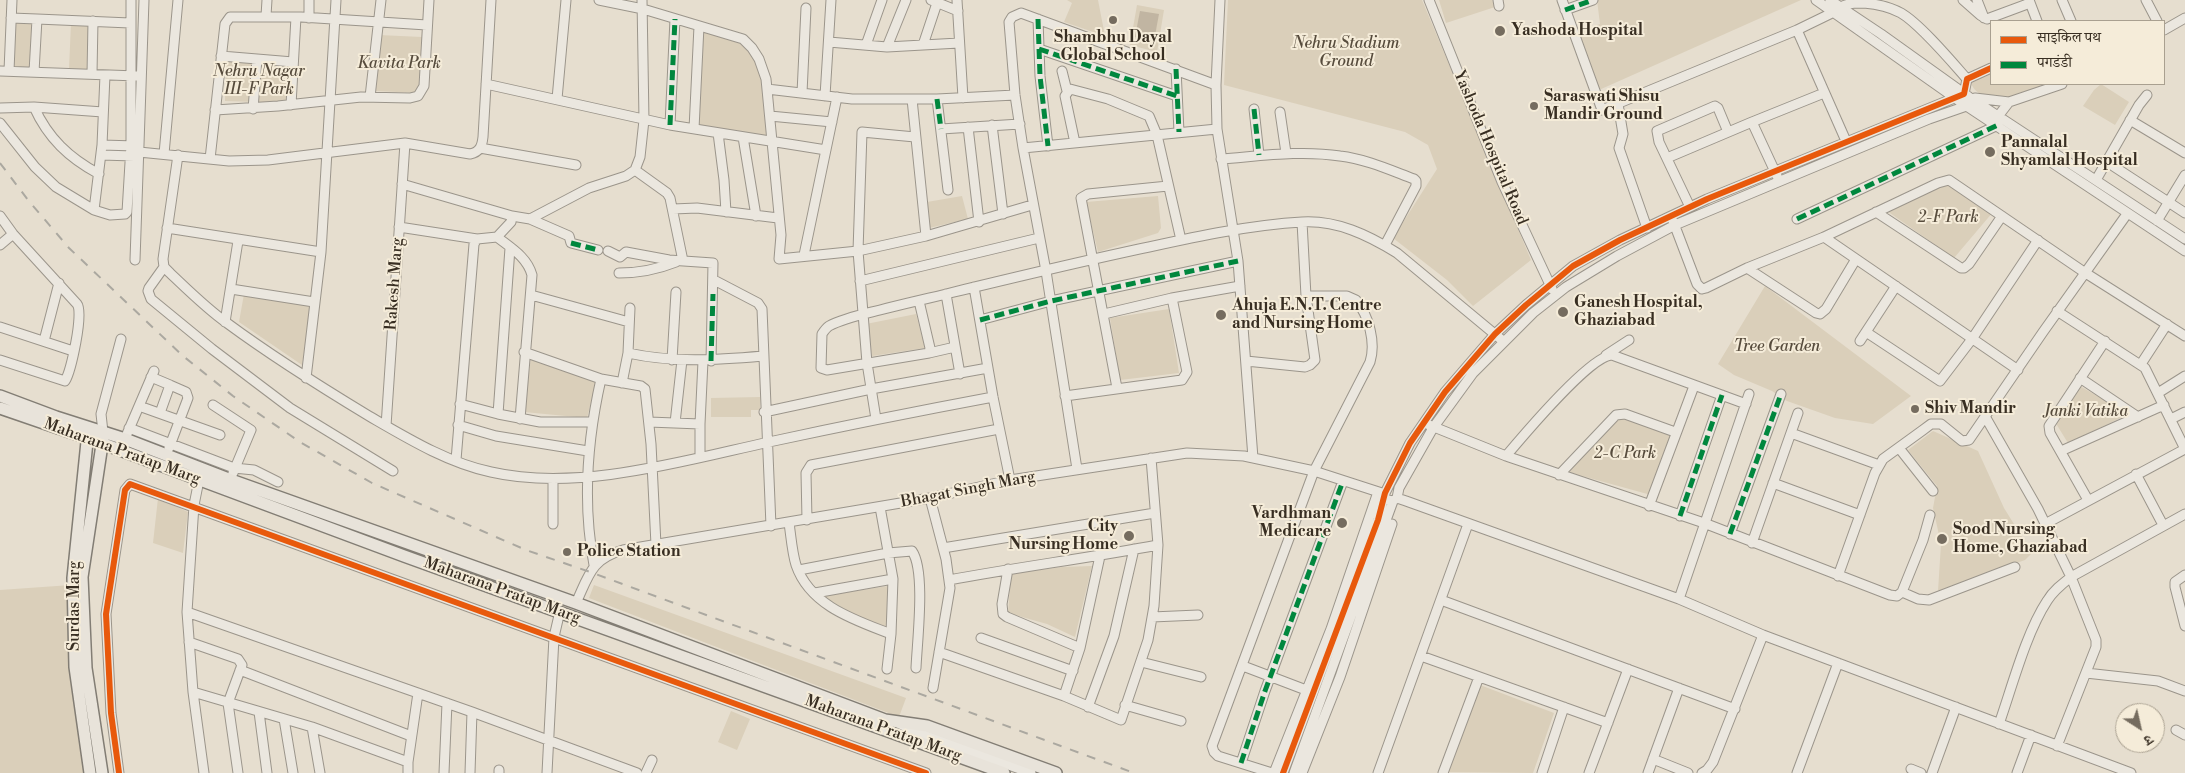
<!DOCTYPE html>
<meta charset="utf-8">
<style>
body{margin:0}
#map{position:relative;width:2185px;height:773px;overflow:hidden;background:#e6decf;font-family:"Libre Bodoni","Noto Serif Devanagari",serif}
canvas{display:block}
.legend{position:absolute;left:1990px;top:20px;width:175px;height:65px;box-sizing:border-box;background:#f5ecd9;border:1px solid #a9a090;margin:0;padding:6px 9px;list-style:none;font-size:15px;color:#382e22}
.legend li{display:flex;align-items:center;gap:10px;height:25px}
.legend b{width:25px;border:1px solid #a9a090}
.north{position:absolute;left:2115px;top:703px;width:50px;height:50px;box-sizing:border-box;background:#f5ecd9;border:1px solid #a9a090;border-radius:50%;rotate:145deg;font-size:14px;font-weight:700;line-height:20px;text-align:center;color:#382e22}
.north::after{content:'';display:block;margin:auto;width:18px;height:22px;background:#756c5f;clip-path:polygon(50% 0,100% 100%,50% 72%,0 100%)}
</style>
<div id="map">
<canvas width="2185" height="773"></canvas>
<ul class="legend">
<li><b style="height:6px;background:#e8590c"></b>साइकिल पथ</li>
<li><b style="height:6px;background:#00873e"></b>पगडंडी</li>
</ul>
<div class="north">उ</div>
</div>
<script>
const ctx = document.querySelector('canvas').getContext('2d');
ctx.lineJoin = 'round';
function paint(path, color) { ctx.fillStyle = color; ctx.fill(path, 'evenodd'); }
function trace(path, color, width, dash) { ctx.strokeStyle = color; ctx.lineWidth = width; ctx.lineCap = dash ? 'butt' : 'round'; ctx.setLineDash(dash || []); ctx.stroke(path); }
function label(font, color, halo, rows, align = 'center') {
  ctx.font = font + ' "Libre Bodoni",serif'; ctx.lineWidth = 4; ctx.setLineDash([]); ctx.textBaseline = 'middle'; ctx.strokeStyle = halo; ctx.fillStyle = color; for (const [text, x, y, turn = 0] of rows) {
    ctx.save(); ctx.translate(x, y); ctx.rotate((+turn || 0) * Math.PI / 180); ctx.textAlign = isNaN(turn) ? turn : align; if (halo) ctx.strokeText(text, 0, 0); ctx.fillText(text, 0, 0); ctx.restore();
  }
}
const green = new Path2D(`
 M1067,0H1098L1105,36L1064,22L1072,3Z
 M1228,0H1422L1531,260L1473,306L1447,280L1393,238L1437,169L1428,145L1405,132L1224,85Z
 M1439,0H1492L1495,7L1446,23Z
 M1597,0H1801L1599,90L1577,32L1600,24Z
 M1137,5L1164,10L1157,52L1130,45Z
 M13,20L33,21L31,68H11Z
 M71,23L91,24L89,70L69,69Z
 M695,29L744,43C768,67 766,107 768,139L694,125Z
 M379,35L422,37L419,93L376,91Z
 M226,60L293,62L291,103L225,101Z
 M1991,72V84H2052C2040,88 2025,96 2012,98C1998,100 1976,98 1971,83L1975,78Z
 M2101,84L2129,102L2115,125L2083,106L2094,90Z
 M1948,182L1993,212L1954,258L1887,211Z
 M962,196L968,219L929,228L927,202Z
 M1158,196L1161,228L1158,233L1098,252L1086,202Z
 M1765,286L1911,396L1873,424L1835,418L1787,401L1772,391L1734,375L1718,364Z
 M244,294L311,304L302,365L239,322Z
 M1169,309L1179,373L1120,380L1110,318Z
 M916,314L925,348L872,356L866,324Z
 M531,358L596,382L587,418L524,412Z
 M2078,385L2129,414L2068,443L2055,422Z
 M760,397V410H751V417H711V398Z
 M1613,418H1620L1671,433L1651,495L1564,471Z
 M1933,431L1978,451L2004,508L2032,553L2025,560L1938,591L1941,544L1933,508L1937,486L1908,450Z
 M158,498L188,512L183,553L153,543Z
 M1092,566L1075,637L1047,624L1008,613L1011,574L1062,567Z
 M71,585L87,773H0V590Z
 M594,585L906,698L899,717L589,598Z
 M888,586L887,627L854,615L823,596Z
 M1480,685L1554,713L1533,773L1448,772Z
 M731,711L750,719L737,750L718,742Z`);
const water = new Path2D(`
 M1140,11L1159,14L1154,41L1135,37Z`);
const minor = new Path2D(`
 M599,0L643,9L743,39L752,48L759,59L766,79L781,235L779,259L858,251L926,236L1032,205
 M931,0L958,11
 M957,0L963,98
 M1429,0L1502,182L1552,289
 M1498,0L1499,6
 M1562,0L1602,110L1797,30L1834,12
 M1816,0L1965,105L2185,251
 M1830,0L1881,34L1969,97L2185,239
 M1963,0L1980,15L1987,19L2030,3
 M1977,0L1984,18
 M2029,0L2037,21
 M2062,0L2071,21
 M2146,0L2157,21
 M1841,7C1848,3 1855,3 1864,3C1876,4 1890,7 1901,13C1920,24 1952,62 1967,79
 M1565,10L1593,0
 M266,16L267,0
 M11,18L37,19
 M309,18V0
 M1038,19L1040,76L1048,146
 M1797,30L1846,141
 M2164,30L2185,18
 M829,42L887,47L959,43
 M866,45L882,0
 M923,45L937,3
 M887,47L906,0
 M1039,49L1177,96
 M221,56L293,62
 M1176,69L1179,132
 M0,71L137,76
 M9,71L12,0
 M1062,71L1067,91
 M34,72L37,19L130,23
 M92,74L93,21
 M486,84L670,125L826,150
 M1216,85L1220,0
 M767,89L852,99H937L1015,95
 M802,93L806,8
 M825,96L831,0
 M370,97L381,0
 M1975,98L2009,102
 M557,99L566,0
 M912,99L926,236
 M937,99L948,190
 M1618,104L1623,134L1619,148L1647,228
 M291,105L296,17
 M34,107C48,138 69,158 99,174
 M0,108L34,107L103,112
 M253,109L257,59
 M1254,109L1259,155
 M215,110L278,106L361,97L410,98L418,96L424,86L429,0
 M1280,112L1286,153
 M770,116L832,122
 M1996,119L2009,102L2062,84
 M2130,120L2185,153
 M1752,122L1824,93
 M0,123L35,167L56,187L94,210L102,145L105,75
 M670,125L675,19
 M992,125L1003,214
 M968,127L979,222
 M694,129L699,26
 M941,129L1020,124
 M718,133L724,180L726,212
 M743,137L756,216
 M1075,143L1065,96L1070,89L1108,99L1149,116L1157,135L1181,240
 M102,145L136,146
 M480,148L576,165
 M1023,148L1217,129
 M139,152L229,161L268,160L405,143L470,154C480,152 482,146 483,137L491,0
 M164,154L178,0
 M101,155L134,156
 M178,155L163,259L164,267L170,273C188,290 207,309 227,323C273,357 321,387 369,416C407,438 448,463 491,472C578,492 683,461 769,442C843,426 918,411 993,397
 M1667,158L1752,122L1777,176
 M210,159L225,24L230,17H301L427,25
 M1221,159C1261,156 1301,150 1340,156C1366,159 1390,170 1414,179L1416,181V186L1385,245
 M2107,162L2185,213
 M635,170L667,193L670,198L683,261
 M2096,180L2139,105L2147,95
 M402,184L512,216
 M1690,207L1659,142L1657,131L1715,106L1718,108L1728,132
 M673,209L697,208L778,218
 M94,210L110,215L125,214L127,212L131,146V0
 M1876,212L1961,268H1964L1969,264L2002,216
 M0,216L13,234L77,304C84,313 71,371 65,381L0,360
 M530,219L569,236L571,243L598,250
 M1797,219L1998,125
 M1673,221L1697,284L1702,289L1706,288L1747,268L1824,237L1938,183L1949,180L2084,272L2185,336
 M2157,221L2185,175
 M399,227L477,239
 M167,228L321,252
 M497,237C511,248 527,257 532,275L520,419
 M1824,237L2018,370
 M0,245L13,234
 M608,251L620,257L626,252L669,260L713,263L711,361
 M804,255L837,97
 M135,260L144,0
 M164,267L149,288L148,291L151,299L212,349L290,408L393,471
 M1747,268L1816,313L1820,314L1826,309L1856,259
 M619,273C640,273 656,270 676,262
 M714,280L758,303L762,309L771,526
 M860,281L1039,238
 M974,287L993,397L1010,480
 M231,289L314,302
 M946,294L960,374
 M531,295L629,322
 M919,301L930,348L929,353L827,370L821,368L822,334C824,331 826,328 829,326C844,318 864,314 880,310C903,304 926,299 950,293C1016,277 1082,261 1149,247C1199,236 1251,225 1302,222C1337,220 1368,235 1397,253L1503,341
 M1104,314L1172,298L1240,286
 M980,320L1051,301L1238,261
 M225,322L238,241
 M0,327L73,351
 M1866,332L1940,381L1972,339L2038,240
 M44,341L59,283
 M1860,341L1896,286
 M524,352L601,379L641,386L645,389L651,444L656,545
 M628,353C673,363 717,360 763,356
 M929,353L955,347
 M1606,355L1629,340
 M672,360L676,292
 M1246,361L1305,367L1310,365L1315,360L1306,296L1302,222
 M2141,364L2167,324
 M151,377L170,385L160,413
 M306,378L321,252L336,0
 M2080,378L2138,417
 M622,383L628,353L630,308
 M1117,388L1081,198L1088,194L1168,186
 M2158,393L2185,376
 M1065,396L1182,380L1187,372L1172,298
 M460,404L498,414L540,422H591
 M213,405L251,430L233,473
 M139,406L220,435
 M764,412L871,389L988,368
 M498,414L510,248
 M1986,418L2038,509L2071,577L2096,640V647L2057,746
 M876,419L867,363L858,251L862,132L915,137
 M2171,419L2185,412
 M649,422L700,424
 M675,423L682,360
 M458,425L496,436L588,451
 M1429,425L1506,456L1704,523L1890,595L1897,596L1902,592L1923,540L1930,515
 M386,426L405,143
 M129,428L234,468L254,470L278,482
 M103,432L101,414L121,339
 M1791,433L1879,465
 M127,434L154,371
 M169,448L188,398L186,392L170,385
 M1899,448L1933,491
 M2061,451L2164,405
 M1506,456C1522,437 1590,356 1612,355L1746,404
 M700,457V424L703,361
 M456,460L474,244L477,239L497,237L511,222L512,216L530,219L589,188L626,176L635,170L640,157L644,120L642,0
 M1077,469L1046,271L1023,148L1015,95L1009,22L1012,17L1021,13L1216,85L1217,129L1238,261L1253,458
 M2136,474L2163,525
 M200,475L194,505L187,612L193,692L204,773
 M1559,475L1616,415L1625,414L1675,432
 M553,479V524
 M1773,483L1860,515
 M930,498L946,559L950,588L933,688
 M1397,498L1399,488L1433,428L1473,373L1533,313L1566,287L1617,256L1675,225L1929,119L1978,102
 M1385,499L1393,501L1397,498L1406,501L1679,599L1763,635L2131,773
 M2088,500L2050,433L2049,426L2105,341
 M1649,506L1694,386
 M880,507L893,579L891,634L887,669
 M1680,516L1722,395
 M807,520L806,473L811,465L999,429
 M789,523C791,536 792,552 796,565C810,606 855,620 891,634
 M2045,524L2185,449L2145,368L2057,311
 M1730,534L1781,394
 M1752,543L1798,413
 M943,548L1155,513
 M594,565C582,502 587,441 601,379
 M1008,569L1002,604L1003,614L1007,617L1080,648
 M799,570L888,553L912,551C926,571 917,642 916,668
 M2185,575L2175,582V587L2185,626
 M1838,576L1875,473L1883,459L1923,430L1931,424H1941L1962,441L1969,440L2043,332L2127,214
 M949,580C1019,567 1089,558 1158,545
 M1902,592L1918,599L1929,600L2015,567
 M815,593L893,579
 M1679,599L1749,394
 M1441,600L1735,709
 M576,603C589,575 591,559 623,550L930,498L1010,480L1187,453L1244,456L1314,471L1385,494
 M187,612L472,712L637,773
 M1152,617L1198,615
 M981,638L1073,671
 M189,642L238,659L242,665L228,703L238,773
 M939,652L1064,696L1121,720L1148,640L1154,606L1158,545L1151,458
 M1421,656L1608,723
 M1141,662L1201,677
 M1243,666L1306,690
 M240,670L411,736
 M2086,673L2158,681L2185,691
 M193,692L312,727L408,762
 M1064,696L1080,648L1100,556
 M1125,705L1181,721
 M1088,707L1114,636L1134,549
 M259,712L267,773
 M284,719L293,773
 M898,723L916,732L1031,773
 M1999,724C2012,687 2026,633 2047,601C2053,591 2062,584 2071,577L2185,514
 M312,727L320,773
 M2176,730L2185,735
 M1653,759L1688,773
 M1241,763L1265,691L1343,481
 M1911,769L1921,773
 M119,773L111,713L106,614L125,490L130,484L926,773
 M408,773V762L418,693
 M444,773L447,703
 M470,773L472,712
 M499,773V770
 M547,773L554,637L560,611
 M646,773L652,760
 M1272,773L1218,756L1214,752L1212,746L1314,471L1370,362C1376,343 1369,316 1356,300L1347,296H1306
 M1274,773L1331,629L1378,492
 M1283,773L1378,520L1385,493L1410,443L1445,392L1495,334L1526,305L1573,266L1620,240L1707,199L1964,94L1967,79L1991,68
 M1294,773L1393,501
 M1302,773L1340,677L1392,524
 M1378,773L1468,524
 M1443,773L1479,677
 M1542,773L1564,707
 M1589,773L1628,669
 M1648,773L1679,688
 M1702,773L1707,770L1713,762L1763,635
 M1797,773L1838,663
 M1932,773L1956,707
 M2017,773L2031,735`);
const major = new Path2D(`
 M0,396L56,417L125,439L231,480L576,603L885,720L927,726L1056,773
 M0,408L93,440L404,556L1004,773
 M88,432L73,578L75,667L90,773
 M102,773L86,668L82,577L103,438`);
const rail = new Path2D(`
 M0,163L28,200L69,248L183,356L233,396L300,442L372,483L526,550L590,572L1134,773`);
const quiet = new Path2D(`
 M1565,10L1593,0
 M1038,19L1040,76L1048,146
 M1039,49L1177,96
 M1176,69L1179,132
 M937,99L941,129
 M1254,109L1259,155
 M670,125L675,19
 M1797,219L1998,125
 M571,243L598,250
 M980,320L1051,301L1238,261
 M711,361L713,294
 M1680,516L1722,395
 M1730,534L1781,394
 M1241,763L1265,691L1343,481`);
const cycleway = new Path2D(`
 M119,773L111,713L106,614L125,490L130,484L926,773
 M1283,773L1378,520L1385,493L1410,443L1445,392L1495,334L1526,305L1573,266L1620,240L1707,199L1964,94L1967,79L1991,68`);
const markers = [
 [1113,20,5,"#756c5f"],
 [1500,31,6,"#756c5f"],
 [1534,106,5,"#756c5f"],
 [1990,152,6,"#756c5f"],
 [1563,312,6,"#756c5f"],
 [1221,315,6,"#756c5f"],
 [1915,409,5,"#756c5f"],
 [1342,523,6,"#756c5f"],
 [1129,536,6,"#756c5f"],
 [1942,539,6,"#756c5f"],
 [567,552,5,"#756c5f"]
];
const poiNames = [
 ["Yashoda Hospital",1511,31],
 ["Shambhu Dayal",1113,38,"center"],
 ["Global School",1113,56,"center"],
 ["Saraswati Shisu",1544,97],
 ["Mandir Ground",1544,115],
 ["Pannalal",2001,143],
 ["Shyamlal Hospital",2001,161],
 ["Ganesh Hospital,",1574,303],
 ["Ghaziabad",1574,321],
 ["Ahuja E.N.T. Centre",1232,306],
 ["and Nursing Home",1232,324],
 ["Shiv Mandir",1925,409],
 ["Vardhman",1331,514,"right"],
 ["Medicare",1331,532,"right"],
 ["City",1118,527,"right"],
 ["Nursing Home",1118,545,"right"],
 ["Sood Nursing",1953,530],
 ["Home, Ghaziabad",1953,548],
 ["Police Station",577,552]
];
const parkNames = [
 ["Nehru Stadium",1346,44],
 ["Ground",1346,62],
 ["Kavita Park",399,64],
 ["Nehru Nagar",259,72],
 ["III-F Park",259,90],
 ["2-F Park",1948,218],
 ["Tree Garden",1777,347],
 ["Janki Vatika",2086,412],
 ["2-C Park",1625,454]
];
const streetNames = [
 ["Yashoda Hospital Road",1490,148,67],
 ["Rakesh Marg",395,284,-86],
 ["Maharana Pratap Marg",122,452,20],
 ["Bhagat Singh Marg",968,490,-11],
 ["Maharana Pratap Marg",502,591,20],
 ["Surdas Marg",75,606,-90],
 ["Maharana Pratap Marg",883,729,20]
];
paint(green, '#dacfba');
paint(water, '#c1b5a2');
trace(minor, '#9b958b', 11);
trace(major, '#827d74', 14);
trace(minor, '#ebe7df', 9);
trace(major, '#e8e3da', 11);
trace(rail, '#aba8a0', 2, [9, 9]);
trace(quiet, '#00873e', 5, [10, 5]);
trace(cycleway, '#e8590c', 6);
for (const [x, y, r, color] of markers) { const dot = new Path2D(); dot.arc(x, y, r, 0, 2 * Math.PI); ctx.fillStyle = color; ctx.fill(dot); trace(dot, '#f5ecd9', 2); }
label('bold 16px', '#382e22', '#f5ecd9', poiNames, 'left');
label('italic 16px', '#574c3d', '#f5ecd9', parkNames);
label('16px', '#382e22', '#f5ecd9', streetNames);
</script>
